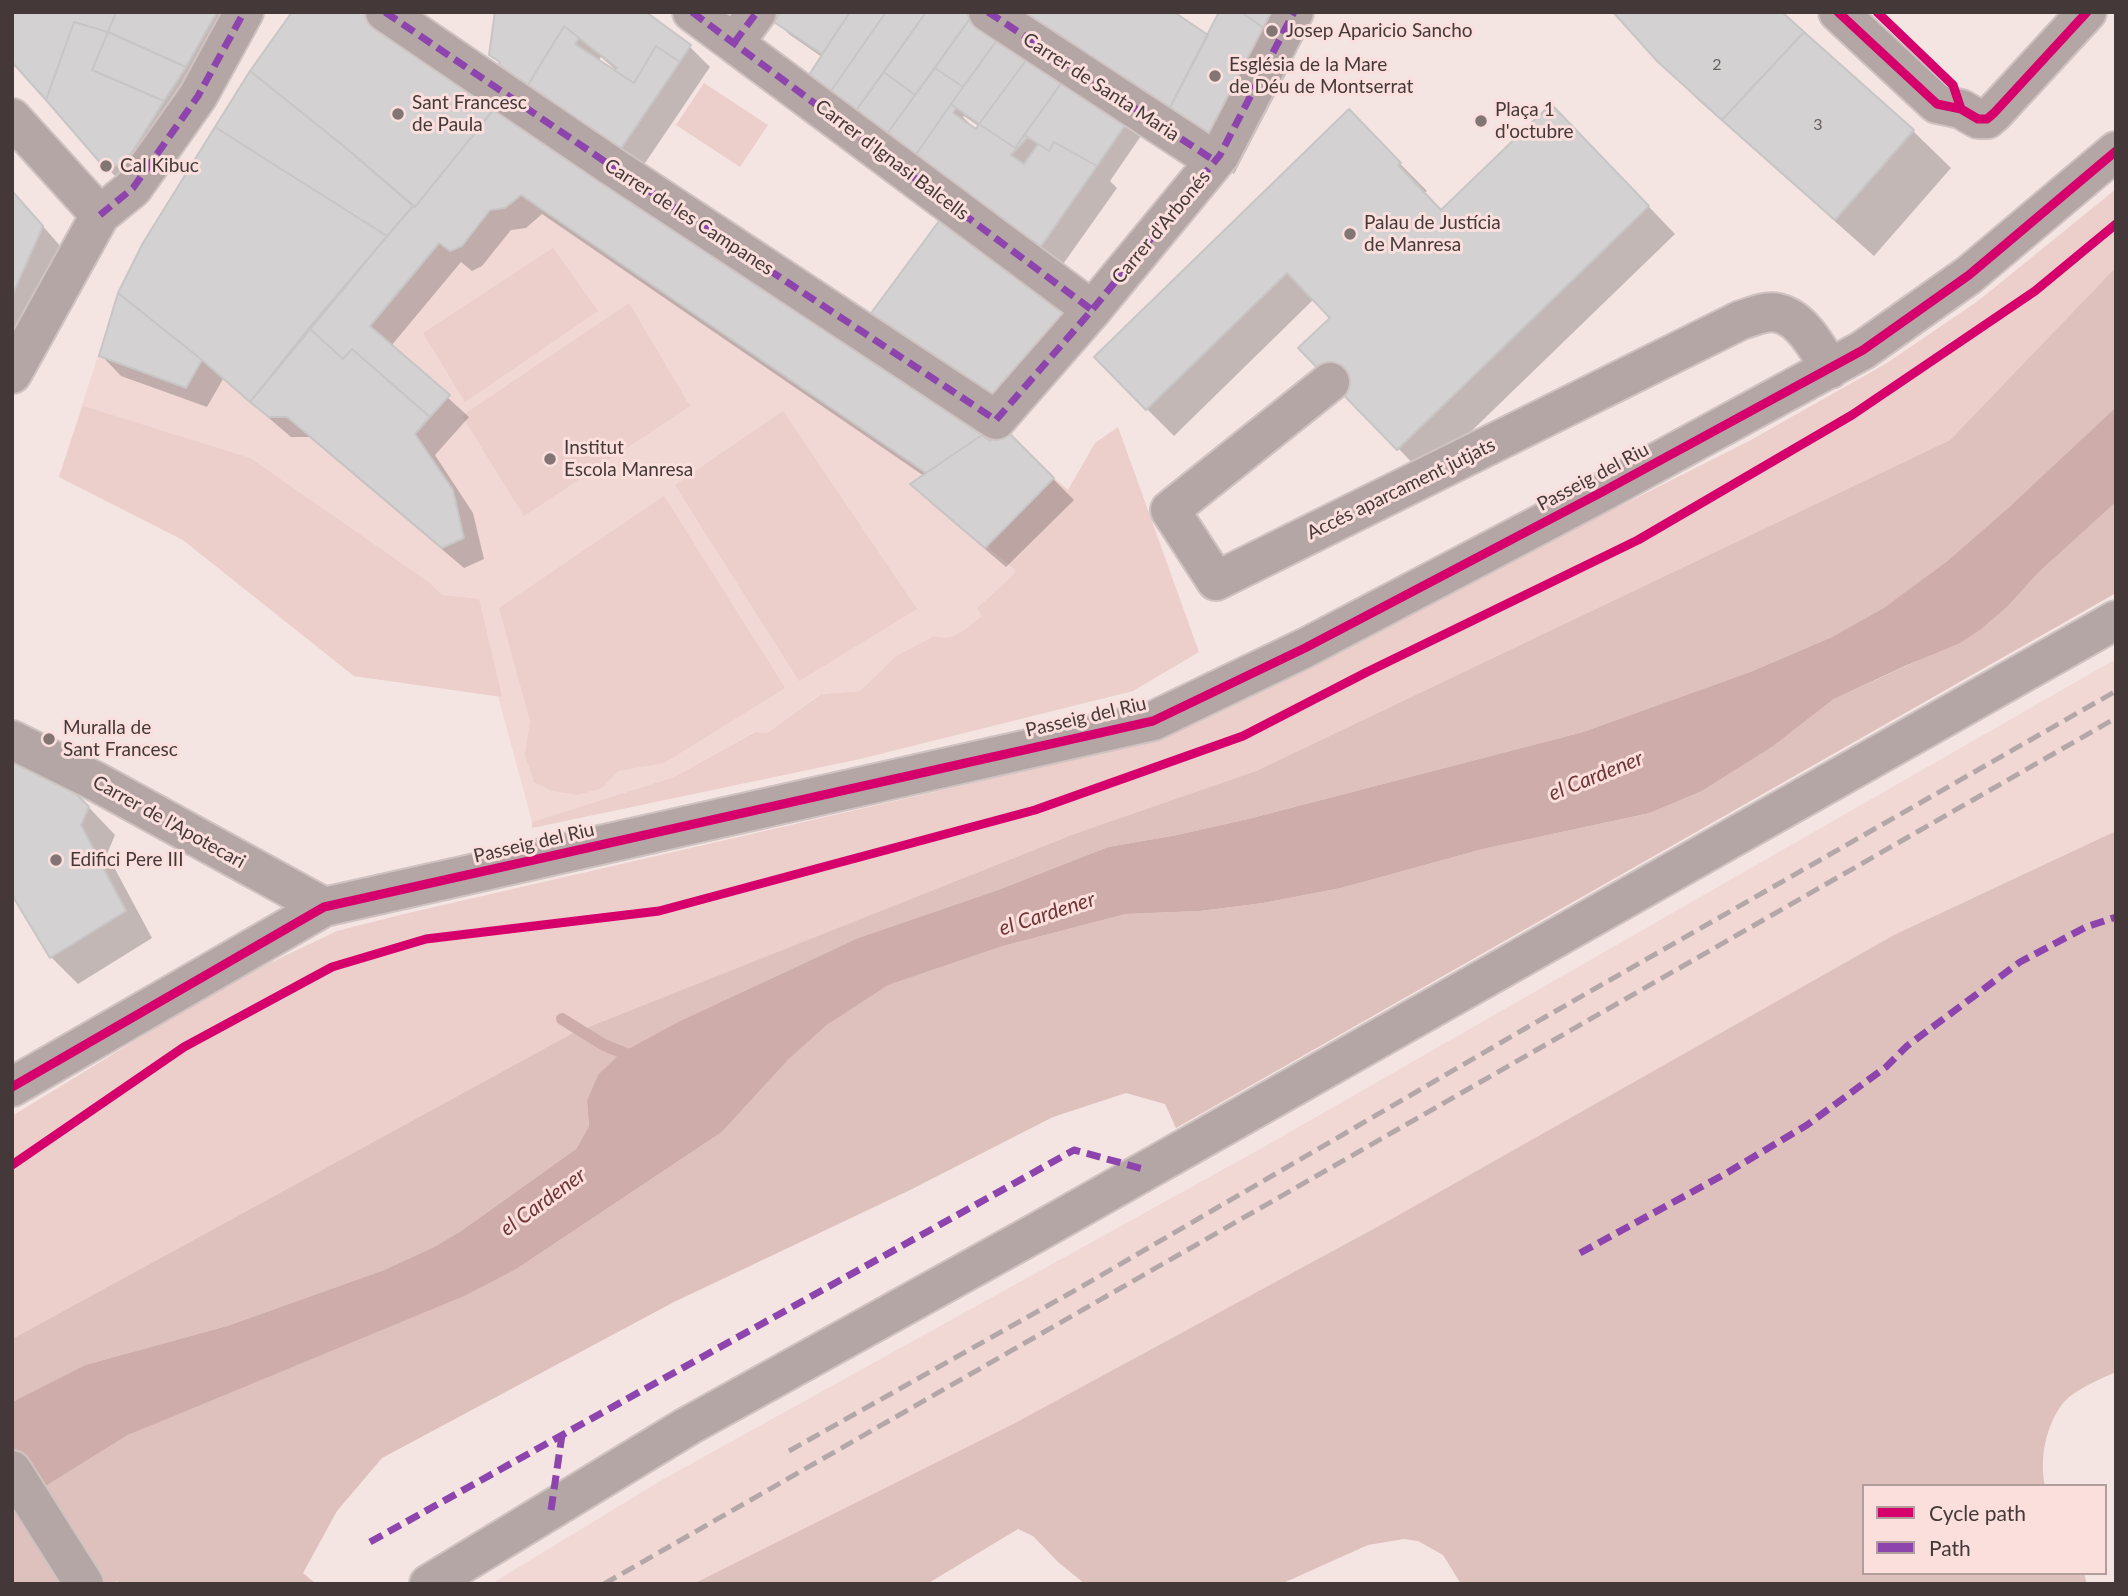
<!DOCTYPE html>
<meta charset="utf-8">
<style>
body{margin:0}
#map{position:relative;width:2128px;height:1596px;overflow:hidden;background:#f4e5e3;font-family:Lato,sans-serif}
canvas{display:block}
.frame{position:absolute;inset:0;border:14px solid #443938;pointer-events:none}
.legend{position:absolute;left:1862px;top:1484px;width:245px;height:91px;box-sizing:border-box;background:#fadfdd;border:2px solid #b19d9b;margin:0;padding:9px 12px;list-style:none;font-size:21px;color:#443938}
.legend li{display:flex;align-items:center;gap:14px;height:35px}
.legend b{width:35px;border:2px solid #b19d9b}
</style>
<div id="map">
<canvas width="2128" height="1596"></canvas>
<div class="frame"></div>
<ul class="legend">
<li><b style="height:9px;background:#d6006c"></b>Cycle path</li>
<li><b style="height:9px;background:#8e44ad"></b>Path</li>
</ul>
</div>
<script>
const ctx = document.querySelector('canvas').getContext('2d');
ctx.lineJoin = 'round';
function paint(path, color) { ctx.fillStyle = color; ctx.fill(path, 'evenodd'); }
function trace(path, color, width, dash) { ctx.strokeStyle = color; ctx.lineWidth = width; ctx.lineCap = dash ? 'butt' : 'round'; ctx.setLineDash(dash || []); ctx.stroke(path); }
function label(font, color, halo, rows, align = 'center') {
  ctx.font = font + ' Lato,sans-serif'; ctx.lineWidth = 6; ctx.setLineDash([]); ctx.textBaseline = 'middle'; ctx.strokeStyle = halo; ctx.fillStyle = color; for (const [text, x, y, turn = 0] of rows) {
    ctx.save(); ctx.translate(x, y); ctx.rotate((+turn || 0) * Math.PI / 180); ctx.textAlign = isNaN(turn) ? turn : align; if (halo) ctx.strokeText(text, 0, 0); ctx.fillText(text, 0, 0); ctx.restore();
  }
}
const built = new Path2D(`
 M483,126L794,306L990,440L1003,427L1054,478L987,546L1015,570L1013,575L977,608L983,616L958,635L942,639L934,636L896,656L860,691L820,694L767,733L754,732L674,777L532,822L498,696L354,676L183,540L59,477L118,293L309,328Z
 M2116,659V831L1894,935L1388,1221L1015,1423L693,1584H491L660,1481L1260,1149Z`);
const green = new Path2D(`
 M704,83L768,125L740,167L676,125Z
 M2116,189V267L1950,440L1256,771L1074,834L571,1034L12,1339V1116L234,980L337,931L400,915L973,783L1131,742L1343,646L1751,440L1887,363L1978,301Z
 M553,248L598,311L465,402L423,333Z
 M629,303L690,406L524,516L462,416Z
 M83,406L250,458L427,581L442,595L479,599L502,697L354,676L183,540L59,477Z
 M783,411L917,609L799,681L675,485Z
 M1118,427L1199,652L1133,691L860,759L532,828V822L674,777L755,732L767,733L821,694L860,691L896,656L934,636C953,643 968,627 982,616L977,608L1013,575L1015,570L986,546L1054,478L1068,490L1095,443Z
 M664,496L785,688L664,763L618,771L602,788L578,795L552,791L534,782L525,755L530,721L499,608Z`);
const forest = new Path2D(`
 M2116,267V407L2008,508L1946,562L1884,609L1832,637L1750,672L1583,732L1252,818L1177,835L1108,847L998,890L858,938L682,1020L587,1101L589,1126L576,1149L461,1231L434,1247L384,1270L227,1326L85,1365L12,1402V1339L571,1034L1074,834L1256,771L1950,440Z
 M2116,502V593L1176,1128L1165,1104L1126,1093L1053,1117L908,1191L674,1302L382,1458L337,1511L303,1573L316,1584H119L117,1581L113,1584H12V1507L128,1435L518,1268L722,1132L788,1060L827,1025L887,985L1003,946L1126,914L1200,911L1263,903L1341,888L1483,849L1650,813L1702,791L1772,747L1834,699L1930,655L2009,605L2038,573Z
 M2116,831V1372C2100,1379 2076,1389 2064,1402C2046,1424 2039,1459 2045,1486H1864V1573H2084L2087,1584H1461L1443,1555L1418,1541L1404,1539L1368,1545L1281,1584H1085L1058,1562L1033,1536L1018,1529L927,1584H693L1015,1423L1388,1221L1894,935Z`);
const water = new Path2D(`
 M2116,407V502L2038,573L2009,605L1981,629L1960,643L1905,666L1834,699L1772,747L1702,791L1650,813L1483,849L1341,888L1263,903L1200,911L1126,914L1003,946L888,985L827,1025L788,1060L722,1132L518,1268L464,1296L128,1435L12,1507V1402L85,1365L227,1326L384,1270L434,1247L461,1231L576,1149L589,1126L587,1101L598,1075L621,1053L682,1020L858,938L998,890L1108,847L1177,835L1252,818L1583,732L1750,672L1832,637L1884,608L1946,562L2008,508Z`);
const shadow = new Path2D(`
 M12,12H249L126,187L105,166Z
 M498,12L689,46L710,67L639,172L491,54ZM601,57L617,71L615,74L597,62Z
 M784,12H963L1143,133L1110,181L1117,188L1056,274L818,98L822,57L790,35L776,22ZM964,116L980,127L977,131L963,117Z
 M1612,12H1780L1913,131L1951,168L1874,256L1698,100Z
 M1208,37L1281,46L1294,59L1234,174L1172,129Z
 M252,72L499,105L990,443L1003,429L1074,500L1006,567L933,505L912,485L924,476L542,214L526,228L511,230L482,266L472,271L461,262L391,346L469,417L435,455L473,513L484,559L464,568L309,437H291L223,379L207,407L121,376L101,355Z
 M1349,112L1427,191L1424,193L1442,212L1578,133L1675,234L1425,476L1301,348L1333,318L1314,299L1174,436L1147,409Z
 M12,191L62,248L12,356Z
 M12,755L80,798L115,835L107,854L152,938L78,984L51,957L18,901L12,899Z`);
const stream = new Path2D(`
 M562,1019L604,1045L636,1058`);
const building = new Path2D(`
 M12,12H116L108,32L74,22L46,100L12,62Z
 M116,12H217L186,67L108,32Z
 M292,12H365L499,103L415,207L346,148L250,71Z
 M495,12H646L691,45L680,62L656,46L634,83L615,71L617,68L564,26L525,90L495,70L500,62L489,55Z
 M781,12H850L822,54L774,22Z
 M850,12H886L824,101L803,84Z
 M886,12H926L850,119L824,101Z
 M926,12H964L971,17L915,95L884,72Z
 M1001,12H1174L1208,35L1165,117Z
 M1219,12H1241L1268,31L1207,148L1165,117Z
 M1241,12H1278L1268,31Z
 M1613,12H1782L1804,32L1722,120L1658,62Z
 M971,17L1000,36L963,87L935,68Z
 M74,22L108,32L92,70L164,101L124,165L104,167L46,100Z
 M564,26L579,38L575,44L634,83L656,46L680,62L618,153L525,90Z
 M108,32L186,67L164,101L92,70Z
 M1804,32L1914,130L1835,220L1722,120Z
 M1000,36L1030,55L979,124L951,104Z
 M1030,55L1065,78L1015,148L979,124Z
 M935,68L963,87L910,163L881,142Z
 M250,71L346,148L413,206L387,236L215,127Z
 M884,72L915,95L881,142L850,119Z
 M1065,78L1130,118L1097,166L1054,142L1049,151L1024,135Z
 M499,103L794,306L982,435L926,473L521,195L505,208L490,210L462,246L450,251L439,243L370,326L450,395L430,417L352,349L343,359L309,328L413,206L415,207Z
 M951,104L956,108L953,113L976,129L979,124L1015,148L1024,135L1028,137L1011,155L1024,164L1038,144L1049,151L1054,142L1097,166L1035,255L910,163Z
 M1551,104L1649,206L1397,450L1298,348L1330,318L1287,273L1146,410L1094,357L1349,109L1401,163L1398,165L1441,210Z
 M215,127L387,236L250,402L202,360L118,293L143,243Z
 M12,191L43,226L12,296Z
 M942,217L1073,314L993,403L866,320Z
 M118,293L202,360L186,388L99,356Z
 M309,328L343,359L352,349L430,417L415,434L453,490L464,538L442,548L287,417H269L250,402Z
 M1003,427L1054,478L985,548L910,484L982,435L990,441Z
 M12,754L53,769L89,807L81,825L126,911L50,958L12,895Z`);
const minor = new Path2D(`
 M385,12L610,165L996,420L1092,310L1220,155L1294,12
 M692,12L1092,310
 M988,12L1215,161
 M1838,12L1937,104L1961,109L1978,119H1987L1994,113L2087,12
 M734,43L757,12
 M12,118L100,215
 M12,374L100,215L133,188L198,96L244,12
 M1330,382L1170,510L1216,581L1741,320C1752,317 1766,310 1778,313C1802,318 1819,350 1830,369
 M12,740L93,780L324,907
 M12,1087L324,907L1153,721L1305,648L1602,492L1863,350L1969,275L2116,151
 M12,1470L84,1584
 M429,1584L688,1426L1041,1230L2116,620`);
const rail = new Path2D(`
 M789,1451L1081,1287L1526,1028L2116,691
 M604,1584L2116,718`);
const quiet = new Path2D(`
 M385,12L610,165L996,420L1092,310L1220,155L1294,12
 M692,12L1092,310
 M988,12L1215,161
 M734,43L757,12
 M100,215L133,188L198,96L244,12
 M1580,1253L1725,1174L1807,1125L1886,1067L1907,1046L2020,962L2086,927L2116,917
 M551,1510L562,1435
 M370,1542L1074,1150L1147,1170`);
const cycleway = new Path2D(`
 M1838,12L1937,104L1961,109L1978,119H1987L1994,113L2087,12
 M1877,12L1953,85L1961,109
 M12,1087L324,907L1153,721L1305,648L1602,492L1863,350L1969,275L2116,151
 M12,1165L184,1047L332,967L426,939L659,911L1035,810L1243,736L1367,672L1638,540L1852,415L2035,291L2116,224`);
const markers = [
 [1272,31,7,"#827574"],
 [1215,76,7,"#827574"],
 [398,114,7,"#827574"],
 [1481,121,7,"#827574"],
 [106,166,7,"#827574"],
 [1350,234,7,"#827574"],
 [550,459,7,"#827574"],
 [49,739,7,"#827574"],
 [56,860,7,"#827574"]
];
const numberNames = [
 ["2",1717,65],
 ["3",1818,125]
];
const poiNames = [
 ["Josep Aparicio Sancho",1286,31],
 ["Església de la Mare",1229,65],
 ["de Déu de Montserrat",1229,87],
 ["Sant Francesc",412,103],
 ["de Paula",412,125],
 ["Plaça 1",1495,110],
 ["d'octubre",1495,132],
 ["Cal Kibuc",120,166],
 ["Palau de Justícia",1364,223],
 ["de Manresa",1364,245],
 ["Institut",564,448],
 ["Escola Manresa",564,470],
 ["Muralla de",63,728],
 ["Sant Francesc",63,750],
 ["Edifici Pere III",70,860]
];
const streetNames = [
 ["Carrer de Santa Maria",1101,87,33],
 ["Carrer d'Ignasi Balcells",892,160,37],
 ["Carrer de les Campanes",689,217,33],
 ["Carrer d'Arbonés",1161,227,-50],
 ["Passeig del Riu",1593,477,-28],
 ["Accés aparcament jutjats",1401,489,-26],
 ["Passeig del Riu",1086,717,-13],
 ["Carrer de l'Apotecari",169,822,29],
 ["Passeig del Riu",534,843,-13]
];
const waterNames = [
 ["el Cardener",1596,776,-22],
 ["el Cardener",1047,914,-18],
 ["el Cardener",543,1202,-36]
];
paint(built, '#f1d8d5');
paint(green, '#eccecb');
paint(forest, '#dec0bc');
paint(water, '#ceaca9');
paint(shadow, '#0003');
trace(stream, '#ceaca9', 12);
paint(building, '#d4d1d2');
trace(building, '#c7c5c5', 2);
trace(minor, '#cfc3c2', 42);
trace(minor, '#b4a6a5', 38);
trace(rail, '#b3a8a7', 5, [14, 7]);
trace(quiet, '#8e44ad', 7, [14, 7]);
trace(cycleway, '#d6006c', 9);
for (const [x, y, r, color] of markers) { const dot = new Path2D(); dot.arc(x, y, r, 0, 2 * Math.PI); ctx.fillStyle = color; ctx.fill(dot); trace(dot, '#fadfdd', 2.5); }
label('16px', '#685f5e', null, numberNames);
label('19px', '#443938', '#fadfdd', poiNames, 'left');
label('19px', '#443938', '#fadfdd', streetNames);
label('italic 21px', '#6e3533', '#fadfdd', waterNames);
</script>
